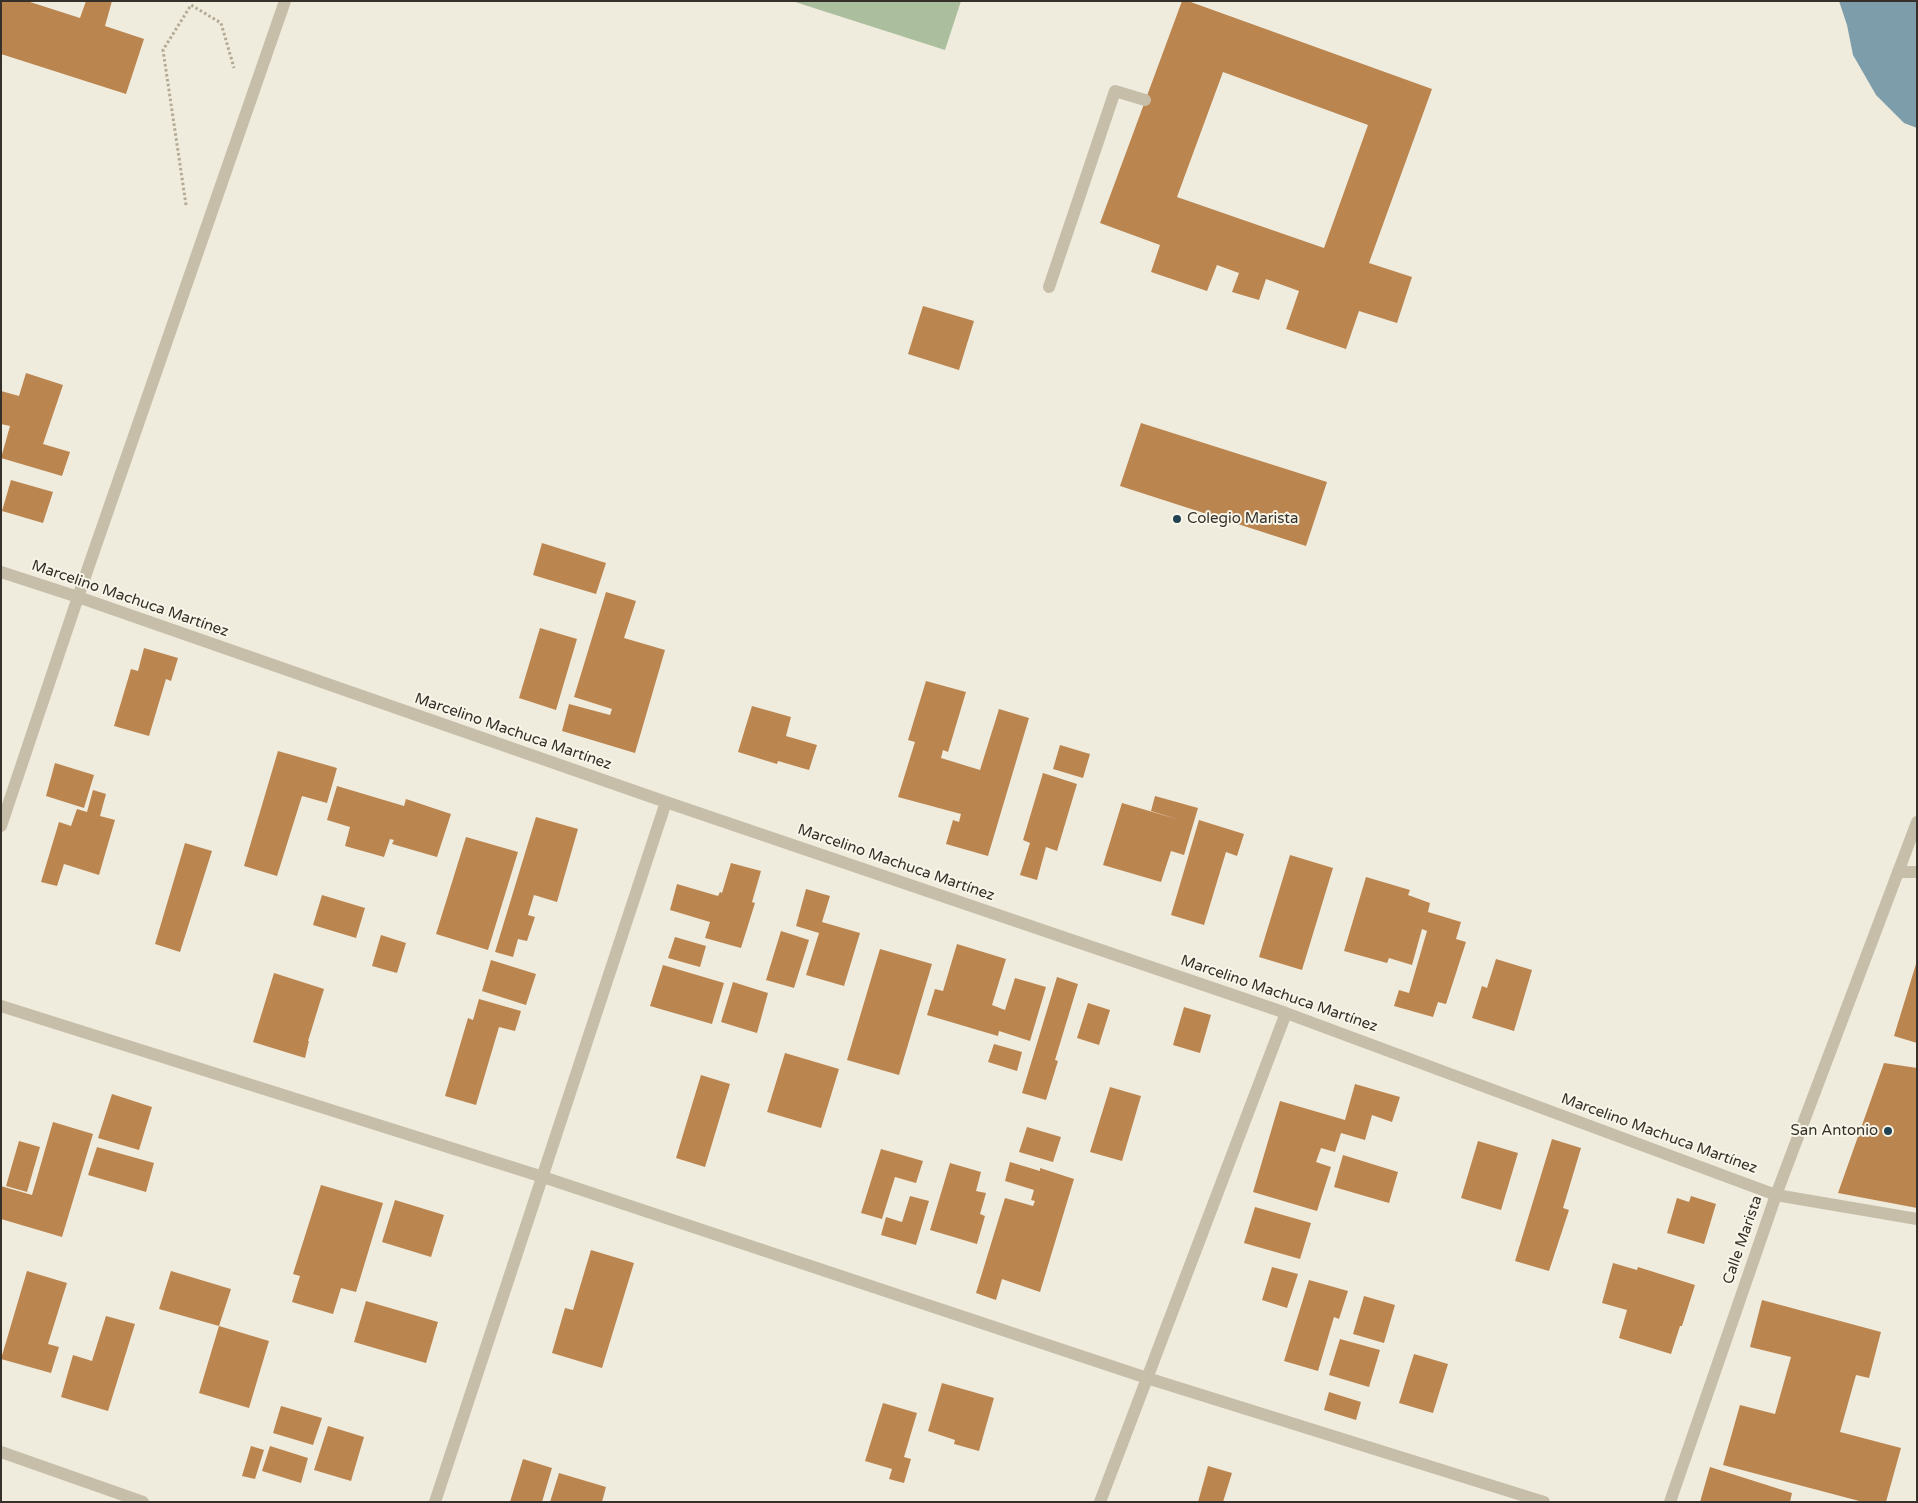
<!DOCTYPE html>
<meta charset="utf-8">
<style>
body{margin:0}
#map{position:relative;width:1918px;height:1503px;overflow:hidden;background:#f0ecdd;font-family:"Varela Round",sans-serif}
canvas{display:block}
.frame{position:absolute;inset:0;border:2px solid #353029;pointer-events:none}
</style>
<div id="map">
<canvas width="1918" height="1503"></canvas>
<div class="frame"></div>
</div>
<script>
const ctx = document.querySelector('canvas').getContext('2d');
ctx.lineJoin = 'round';
function paint(path, color) { ctx.fillStyle = color; ctx.fill(path, 'evenodd'); }
function trace(path, color, width, dash) { ctx.strokeStyle = color; ctx.lineWidth = width; ctx.lineCap = dash ? 'butt' : 'round'; ctx.setLineDash(dash || []); ctx.stroke(path); }
function label(font, color, halo, rows, align = 'center') {
  ctx.font = font + ' "Varela Round",sans-serif'; ctx.lineWidth = 4; ctx.setLineDash([]); ctx.textBaseline = 'middle'; ctx.strokeStyle = halo; ctx.fillStyle = color; for (const [text, x, y, turn = 0] of rows) {
    ctx.save(); ctx.translate(x, y); ctx.rotate((+turn || 0) * Math.PI / 180); ctx.textAlign = isNaN(turn) ? turn : align; if (halo) ctx.strokeText(text, 0, 0); ctx.fillText(text, 0, 0); ctx.restore();
  }
}
const green = new Path2D(`
 M792,1H961L945,50Z`);
const water = new Path2D(`
 M1839,1H1917V128L1904,123L1876,95L1853,55L1847,25Z`);
const building = new Path2D(`
 M1,1H27L80,18L86,1H112L105,26L144,39L126,94L1,54Z
 M1182,1H1188L1432,89L1369,263L1412,277L1397,323L1359,311L1346,349L1286,329L1299,291L1266,279L1259,300L1232,292L1239,273L1217,265L1207,291L1151,272L1160,245L1100,223ZM1223,72L1368,125L1324,248L1177,197Z
 M923,306L974,321L959,370L908,354Z
 M26,373L63,385L43,444L70,452L62,476L1,458L10,426L1,424V391L19,396Z
 M1141,423L1327,482L1306,546L1120,486Z
 M11,480L53,492L43,523L2,511Z
 M542,543L606,563L596,594L533,575Z
 M606,592L636,601L624,638L665,650L635,753L562,731L569,704L610,715L612,709L574,697Z
 M540,628L577,639L556,710L519,698Z
 M144,648L178,658L171,681L166,679L149,736L114,726L131,669L138,671Z
 M926,681L966,692L948,752L943,750L941,758L980,770L999,709L1029,718L988,856L946,844L953,820L959,822L961,814L898,797L915,742L908,740Z
 M752,706L791,717L786,736L817,745L809,770L778,761L777,764L738,752Z
 M1060,745L1090,754L1083,778L1053,769Z
 M278,751L337,768L327,803L302,796L277,876L244,866Z
 M55,763L94,775L84,808L46,796Z
 M1043,773L1077,784L1057,851L1046,847L1037,880L1020,875L1030,843L1023,840Z
 M337,786L404,806L406,799L451,814L437,857L392,844L394,840L390,839L384,857L345,846L350,827L327,820Z
 M93,790L106,794L100,816L115,820L99,875L64,864L57,886L41,882L59,822L71,826L77,809L87,812Z
 M1155,796L1198,808L1184,855L1171,851L1161,882L1103,865L1122,803L1180,820L1151,811Z
 M536,817L578,829L557,902L534,895L528,915L535,917L527,941L518,939L513,957L495,952Z
 M1199,820L1244,834L1237,856L1226,852L1204,925L1171,915Z
 M466,837L518,852L488,950L436,934Z
 M185,843L212,851L180,952L155,944Z
 M1290,855L1333,868L1302,970L1259,957Z
 M731,863L761,871L752,902L755,903L741,948L705,938L710,922L670,910L677,884L718,896L720,892L722,893Z
 M1366,877L1410,890L1408,895L1430,903L1428,912L1461,922L1456,939L1466,942L1446,1004L1438,1002L1433,1017L1394,1006L1399,990L1409,993L1427,931L1422,929L1412,965L1389,958L1387,963L1344,951Z
 M806,889L830,896L822,922L860,933L844,986L806,975L819,933L796,926Z
 M322,895L365,908L356,938L313,925Z
 M781,931L809,940L794,988L766,980Z
 M381,935L406,943L397,973L372,966Z
 M675,937L706,946L700,967L668,958Z
 M957,944L1006,959L992,1005L1005,1010L1015,978L1046,987L1030,1041L999,1031L998,1036L927,1015L935,989L943,991Z
 M880,949L932,964L899,1075L847,1060Z
 M1496,959L1532,970L1514,1031L1472,1018L1482,986L1487,988Z
 M491,960L536,974L526,1005L482,991Z
 M1916,964H1917V1043L1894,1036Z
 M663,965L724,983L712,1024L650,1006Z
 M274,973L324,989L308,1041H309L305,1058L253,1042Z
 M1057,977L1078,984L1055,1060L1058,1061L1046,1100L1022,1093Z
 M733,982L768,993L757,1033L721,1022Z
 M479,999L521,1011L515,1031L499,1027L476,1105L445,1096L468,1018L473,1020Z
 M1088,1003L1110,1010L1099,1045L1077,1038Z
 M1184,1007L1211,1015L1200,1053L1173,1045Z
 M994,1044L1022,1052L1017,1071L988,1062Z
 M785,1053L839,1069L821,1128L767,1112Z
 M1884,1063L1917,1068V1208L1838,1193Z
 M701,1075L730,1084L705,1167L676,1158Z
 M1355,1084L1400,1097L1392,1122L1372,1115L1365,1140L1341,1133L1335,1152L1321,1148L1316,1162L1331,1167L1317,1211L1253,1192L1280,1101L1345,1120Z
 M1110,1087L1141,1096L1122,1161L1090,1152Z
 M112,1094L152,1107L139,1150L98,1138Z
 M53,1122L93,1134L62,1237L1,1219V1186L32,1195Z
 M1027,1127L1061,1137L1053,1162L1019,1152Z
 M1552,1139L1581,1148L1563,1208L1569,1210L1549,1271L1515,1261Z
 M19,1141L40,1147L27,1192L6,1186Z
 M1478,1141L1518,1153L1501,1210L1461,1198Z
 M97,1147L154,1163L146,1192L88,1175Z
 M881,1149L923,1161L916,1183L895,1177L882,1219L861,1213Z
 M1343,1155L1398,1172L1389,1203L1334,1187Z
 M1010,1162L1040,1171V1168L1074,1179L1040,1292L1002,1279L996,1300L976,1293L1005,1198L1033,1206L1035,1201L1031,1200L1034,1190L1005,1181Z
 M950,1163L981,1172L976,1191L986,1193L980,1214L985,1216L977,1244L930,1230Z
 M321,1185L383,1203L356,1292L341,1288L333,1314L292,1302L300,1276L293,1274Z
 M910,1196L929,1201L916,1245L881,1235L886,1217L902,1222Z
 M1691,1196L1716,1204L1704,1244L1667,1233L1677,1198L1689,1202Z
 M395,1200L444,1215L431,1257L382,1242Z
 M1255,1207L1311,1223L1300,1259L1244,1243Z
 M591,1250L634,1263L602,1368L552,1353L565,1308L573,1310Z
 M1613,1263L1637,1270L1638,1267L1695,1285L1682,1326H1680L1671,1354L1619,1338L1627,1310L1602,1303Z
 M1272,1267L1298,1274L1287,1308L1262,1300Z
 M27,1271L67,1283L48,1344L59,1347L51,1373L1,1359Z
 M171,1271L231,1289L219,1326L159,1309Z
 M1309,1280L1348,1291L1339,1319L1334,1317L1318,1371L1284,1361Z
 M1364,1296L1395,1305L1384,1343L1353,1334Z
 M1762,1300L1881,1332L1869,1378L1856,1375L1840,1432L1901,1448L1886,1502H1863L1723,1465L1740,1405L1775,1414L1791,1357L1750,1347Z
 M366,1301L438,1322L426,1363L354,1342Z
 M106,1316L135,1324L108,1411L61,1397L73,1355L92,1361Z
 M219,1326L269,1341L249,1408L199,1393Z
 M1340,1339L1380,1350L1369,1387L1329,1375Z
 M1414,1354L1448,1364L1433,1413L1399,1403Z
 M942,1383L994,1398L979,1451L954,1444L955,1440L928,1431Z
 M1329,1392L1361,1402L1356,1420L1324,1410Z
 M883,1403L917,1413L904,1457L911,1459L904,1483L889,1479L892,1469L865,1461Z
 M281,1406L322,1418L313,1445L273,1433Z
 M328,1426L364,1437L351,1481L314,1470Z
 M251,1446L264,1450L255,1479L242,1476Z
 M270,1446L308,1458L301,1483L262,1471Z
 M523,1459L552,1468L542,1502H510Z
 M1208,1466L1232,1473L1223,1502H1198Z
 M1710,1467L1792,1493L1790,1502H1700Z
 M559,1473L606,1487L602,1502H550Z`);
const path = new Path2D(`
 M186,205L163,50L191,5L221,23L234,68`);
const lane = new Path2D(`
 M1898,872H1917`);
const street = new Path2D(`
 M1049,287L1115,91L1145,100
 M1,572L78,597L666,802L1286,1013L1776,1195L1917,1219
 M1,826L78,597L285,1
 M1,1006L543,1177L1147,1378L1544,1502
 M1,1452L143,1502
 M435,1502L666,802
 M1100,1502L1286,1013
 M1670,1502L1776,1195L1917,822`);
const markers = [
 [1177,519,5,"#224353"],
 [1888,1131,5,"#224353"]
];
const poiNames = [
 ["Colegio Marista",1187,519],
 ["San Antonio",1878,1131,"right"]
];
const streetNames = [
 ["Marcelino Machuca Martínez",130,599,19],
 ["Marcelino Machuca Martínez",513,732,19],
 ["Marcelino Machuca Martínez",896,863,19],
 ["Marcelino Machuca Martínez",1279,994,19],
 ["Marcelino Machuca Martínez",1659,1134,20],
 ["Calle Marista",1743,1240,-71]
];
paint(green, '#abbe9e');
paint(water, '#7e9daa');
paint(building, '#bb8550');
trace(path, '#b3a994', 3, [2.5, 2.5]);
trace(lane, '#c7beaa', 12);
trace(street, '#c7beaa', 12);
for (const [x, y, r, color] of markers) { const dot = new Path2D(); dot.arc(x, y, r, 0, 2 * Math.PI); ctx.fillStyle = color; ctx.fill(dot); trace(dot, '#f8f5e9', 2); }
label('15px', '#353029', '#f8f5e9', poiNames, 'left');
label('15px', '#353029', '#f8f5e9', streetNames);
</script>
